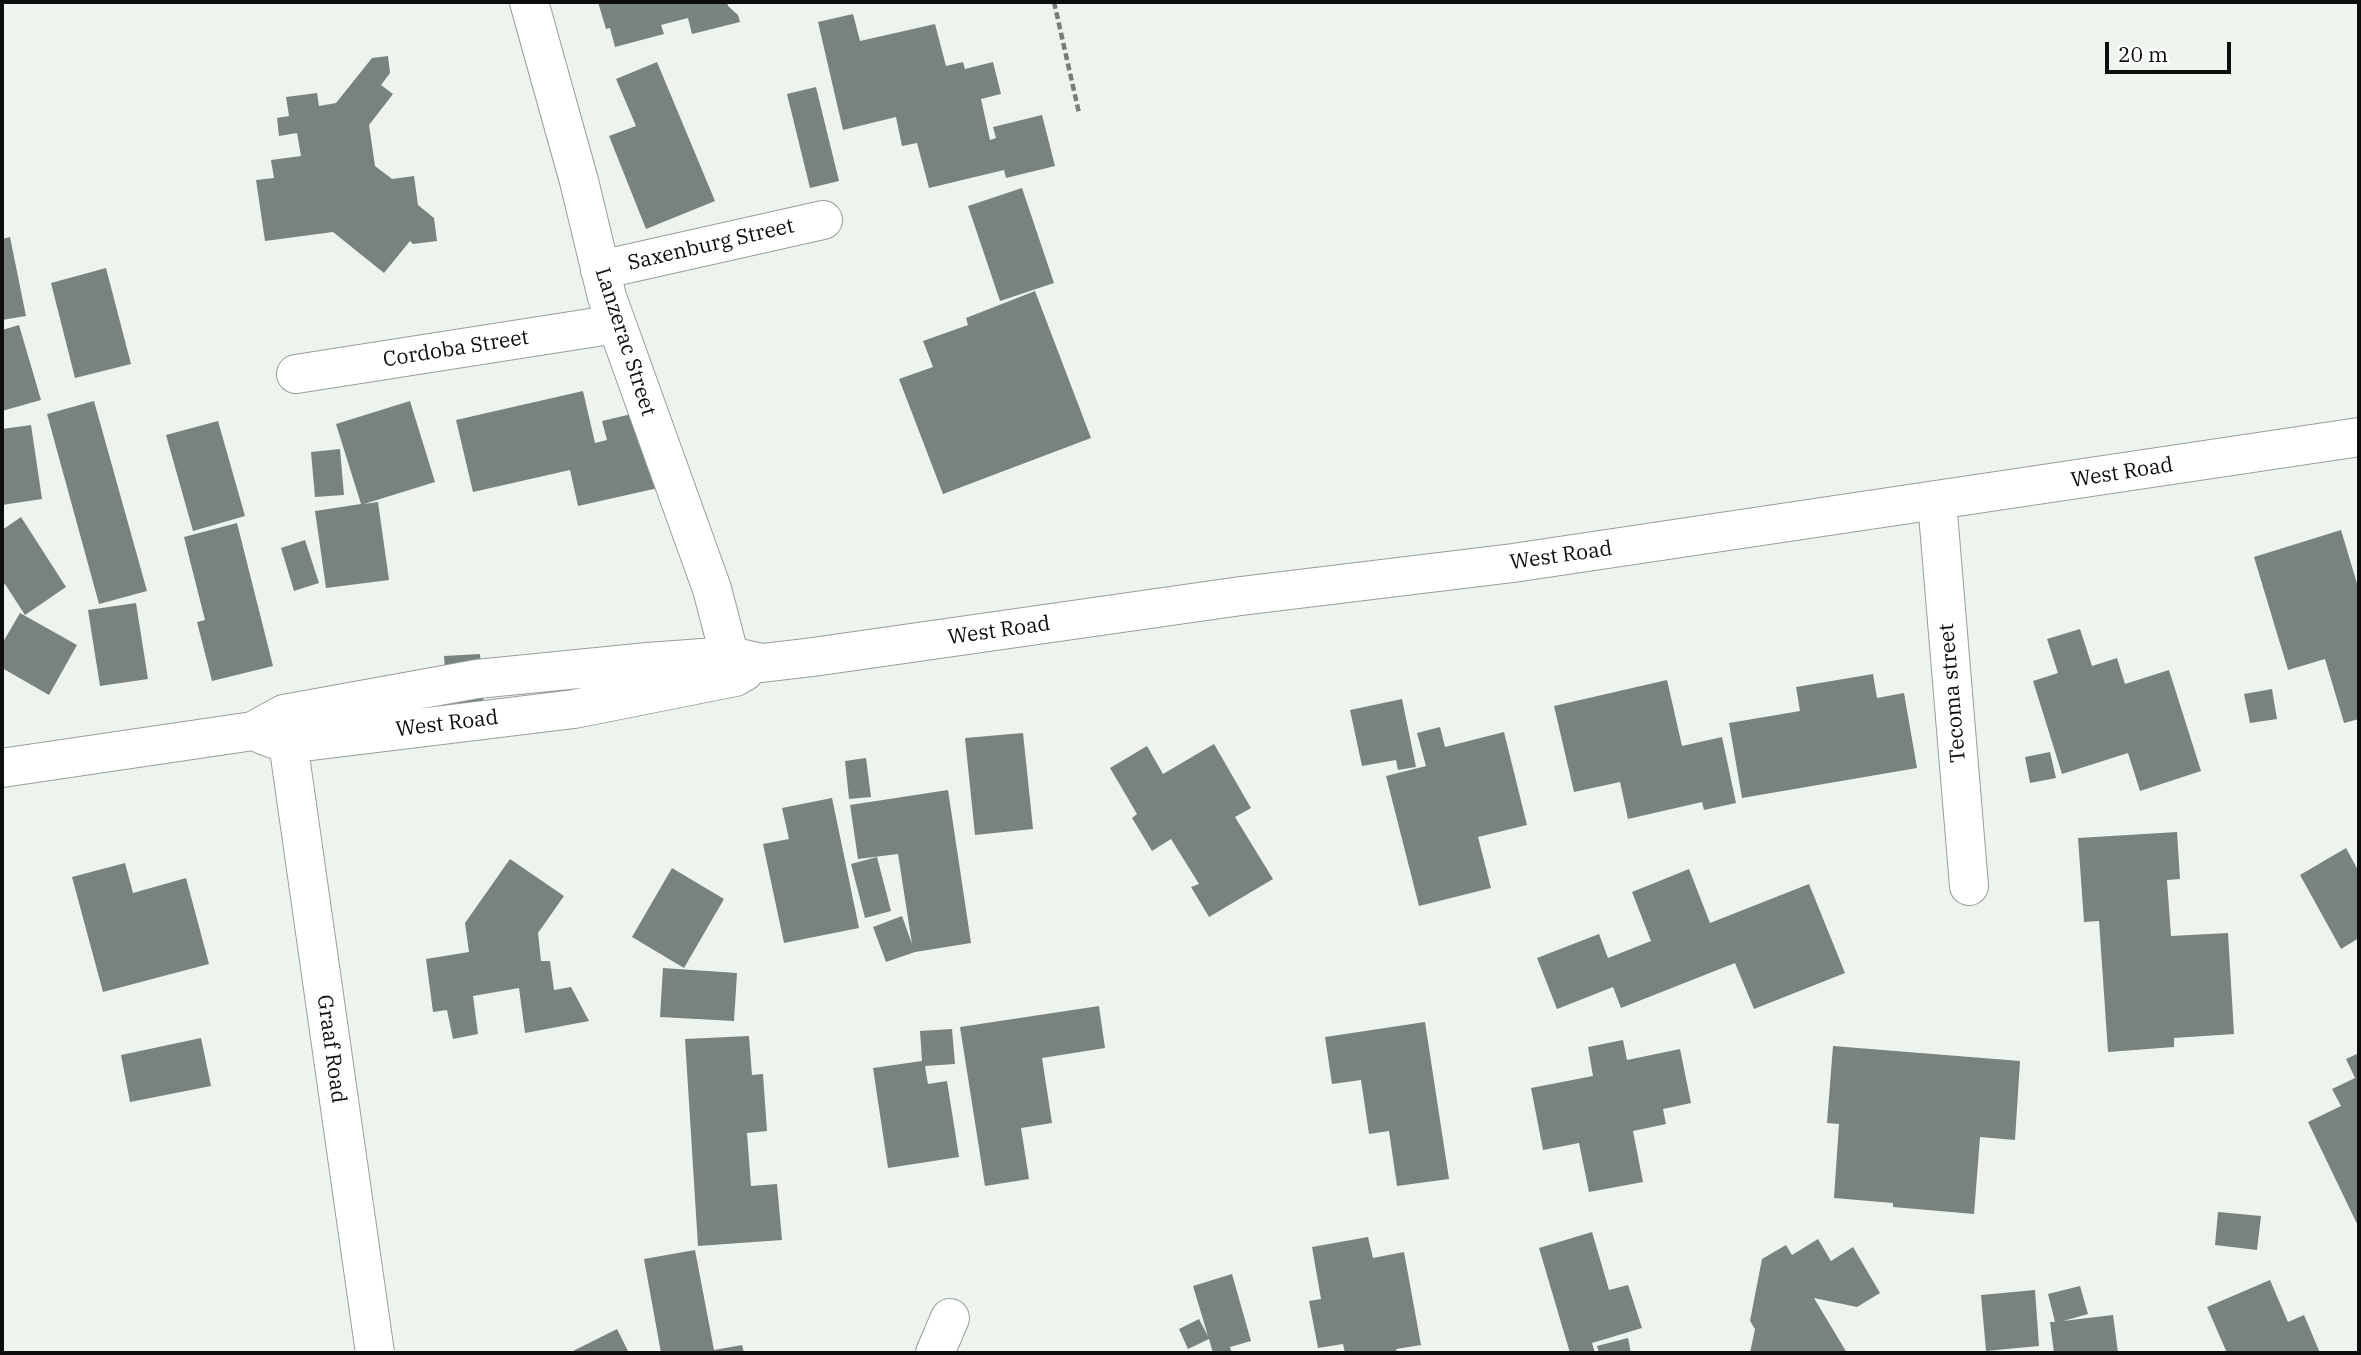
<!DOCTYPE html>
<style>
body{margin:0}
#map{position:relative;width:2361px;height:1355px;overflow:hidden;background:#ecf4ed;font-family:"IBM Plex Serif",serif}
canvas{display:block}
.frame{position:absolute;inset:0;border:4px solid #0b0e0c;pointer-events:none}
.scale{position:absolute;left:2105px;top:42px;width:126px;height:32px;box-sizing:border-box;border:4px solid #0b0e0c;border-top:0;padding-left:9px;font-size:21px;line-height:24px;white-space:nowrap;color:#0b0e0c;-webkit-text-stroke:5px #fff;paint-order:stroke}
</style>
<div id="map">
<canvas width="2361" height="1355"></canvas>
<div class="frame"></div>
<div class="scale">20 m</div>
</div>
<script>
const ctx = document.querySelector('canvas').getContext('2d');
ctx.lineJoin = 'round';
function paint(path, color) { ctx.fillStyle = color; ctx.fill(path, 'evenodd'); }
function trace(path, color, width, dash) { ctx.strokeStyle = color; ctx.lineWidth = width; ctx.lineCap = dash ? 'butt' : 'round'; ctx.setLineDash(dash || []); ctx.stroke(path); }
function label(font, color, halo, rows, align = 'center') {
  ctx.font = font + ' "IBM Plex Serif",serif'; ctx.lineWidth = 7; ctx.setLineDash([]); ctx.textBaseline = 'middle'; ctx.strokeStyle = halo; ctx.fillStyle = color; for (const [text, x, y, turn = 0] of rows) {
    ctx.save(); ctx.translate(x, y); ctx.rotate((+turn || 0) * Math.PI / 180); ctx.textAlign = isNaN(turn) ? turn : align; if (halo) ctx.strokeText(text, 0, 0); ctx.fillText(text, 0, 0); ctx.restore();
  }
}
const building = new Path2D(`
 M598,2H727L728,6L738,15L740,22L692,34L688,18L661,25L664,34L615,47L610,28L606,29Z
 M853,14L860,41L935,24L946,66L963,62L965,69L993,62L1001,94L981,99L990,140L996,138L993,127L1042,115L1055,166L1006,178L1004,170L929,188L917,143L902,146L896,117L843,130L818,22Z
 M388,56L390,73L381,85L393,94L369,125L375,166L392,179L414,176L418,205L434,218L437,241L413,244L410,241L384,273L333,232L265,241L256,180L274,178L271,160L301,156L297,133L279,136L277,118L289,116L286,97L317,93L319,106L336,103L372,58Z
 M657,62L715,201L646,229L609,136L636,126L616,79Z
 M816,87L839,181L810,188L787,94Z
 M1022,188L1054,283L1000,301L968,206Z
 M10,237L26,316L2,320V239Z
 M106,268L131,364L75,378L51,283Z
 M1035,291L1091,438L943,494L899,379L933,367L923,341L968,325L966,318Z
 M19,325L41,400L2,411V330Z
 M583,391L595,443L607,440L602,421L640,412L658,488L578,506L570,470L473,492L456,420Z
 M94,401L147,591L99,604L47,414Z
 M410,401L435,482L364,504L378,502L389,580L326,588L315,511L361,504L336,424Z
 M218,421L245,516L193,531L166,435Z
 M31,425L42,499L2,505V429Z
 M340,449L344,495L315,497L311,452Z
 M21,517L66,587L25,615L5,584L2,586V530Z
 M237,523L273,666L212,681L197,622L205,620L184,537Z
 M2341,530L2359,590V719L2344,723L2325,659L2288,670L2254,557Z
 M305,540L319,583L294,591L281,548Z
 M136,603L148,679L100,686L88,610Z
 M20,613L77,645L49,695L2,668V642H3Z
 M2080,629L2092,666L2117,658L2125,684L2169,670L2201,771L2140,791L2128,753L2062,774L2033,681L2058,673L2047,639Z
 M480,654L484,709L448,712L444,656Z
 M1873,674L1877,698L1904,693L1917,768L1742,798L1729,723L1800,711L1796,687Z
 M1667,680L1682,746L1722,737L1736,803L1704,810L1702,802L1628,819L1620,782L1574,792L1554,706Z
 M2272,689L2277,719L2250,723L2244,694Z
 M1402,699L1416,767L1398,770L1396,760L1362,766L1350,710Z
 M1440,727L1445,747L1504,732L1527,825L1478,837L1491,888L1419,906L1386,776L1426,766L1417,733Z
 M1023,733L1033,829L975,835L965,738Z
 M1214,744L1251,808L1235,817L1273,879L1209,917L1191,887L1199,884L1171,839L1152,851L1132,818L1137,814L1110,768L1147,746L1163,774Z
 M2050,752L2056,778L2030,783L2025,757Z
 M866,758L871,797L849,799L845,761Z
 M948,790L971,943L915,952L886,962L873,927L902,916L912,944L898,854L858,859L850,805Z
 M832,798L859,928L784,943L763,844L789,839L782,808Z
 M2177,832L2180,879L2167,880L2171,936L2228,933L2234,1034L2174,1038V1047L2108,1052L2099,921L2084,922L2078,838Z
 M2346,848L2359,872V938L2341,949L2300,875Z
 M877,857L891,911L865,918L851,864Z
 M510,859L564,896L538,933L541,961H550L554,990L571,987L589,1021L525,1033L519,988L473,996L478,1034L453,1039L447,1010L433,1012L426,959L469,952L465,923Z
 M125,863L133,893L186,878L209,964L103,992L72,877Z
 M672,868L724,899L684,968L632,937Z
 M1689,869L1710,923L1809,884L1845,973L1754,1009L1735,963L1621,1008L1613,987L1557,1009L1537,958L1599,934L1608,958L1651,941L1632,892Z
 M663,968L737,973L734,1021L660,1017Z
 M1099,1006L1105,1048L1042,1058L1052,1123L1021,1128L1029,1179L985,1186L960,1027Z
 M1425,1022L1449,1179L1397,1186L1389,1131L1369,1134L1361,1080L1332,1084L1325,1037Z
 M952,1029L955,1064L925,1066L928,1084L947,1081L959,1157L888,1168L873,1068L922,1061L920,1031Z
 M749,1036L752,1075L763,1074L767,1131L747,1133L751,1186L777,1184L782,1240L698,1246L685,1039Z
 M201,1038L211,1086L130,1102L121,1055Z
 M1623,1040L1627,1060L1680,1049L1691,1103L1663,1109L1666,1124L1633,1131L1643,1182L1589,1192L1579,1143L1543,1150L1531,1088L1593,1076L1588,1047Z
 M1833,1046L2020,1061L2015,1140L1980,1137L1974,1214L1893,1207V1203L1834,1198L1839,1124L1827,1123Z
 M2359,1053V1228L2308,1122L2341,1106L2332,1089L2355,1078L2346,1059Z
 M2218,1212L2261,1216L2257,1250L2215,1245Z
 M1592,1232L1609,1290L1628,1285L1642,1328L1592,1343L1595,1353H1570L1539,1248Z
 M1368,1237L1373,1258L1404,1252L1421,1345L1396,1349L1397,1353H1345L1343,1344L1318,1348L1309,1301L1321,1299L1312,1247Z
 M1818,1239L1831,1261L1853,1247L1880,1293L1857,1307L1814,1298L1847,1353H1750L1755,1329L1750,1321L1762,1259L1786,1245L1792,1255Z
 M695,1250L714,1350L742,1345L744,1353H661L644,1259Z
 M1232,1274L1251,1341L1230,1347L1232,1353H1213L1209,1339L1188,1349L1179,1329L1199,1319L1208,1336L1193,1286Z
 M2270,1280L2288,1322L2304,1315L2320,1353H2227L2207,1307Z
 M2080,1286L2088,1314L2063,1321L2113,1315L2118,1353H2054L2050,1322H2055L2048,1294Z
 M2035,1290L2039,1346L1986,1351L1981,1295Z
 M617,1329L629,1353H569Z
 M1628,1338L1631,1353H1599L1597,1346Z`);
const path = new Path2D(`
 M1054,2L1079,113`);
const street = new Path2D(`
 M529,2L579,181L607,297L712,589L735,677
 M600,270L823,220
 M296,374L616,324
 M1937,501L1969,886
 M284,714L375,1353
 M263,735L287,744L574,709L735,677L744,672
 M2,768L253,731L284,714L477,679L648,662L730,656L762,663L813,657L1241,596L1513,563L2359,437
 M935,1353L950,1318`);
const streetNames = [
 ["Saxenburg Street",711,245,-13],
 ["Lanzerac Street",625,342,72],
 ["Cordoba Street",456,349,-9],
 ["West Road",2122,473,-9],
 ["West Road",1561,556,-8],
 ["West Road",999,631,-8],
 ["Tecoma street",1953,693,-95],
 ["West Road",447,724,-7],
 ["Graaf Road",331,1049,82]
];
paint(building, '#78837f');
trace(street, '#979f98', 40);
trace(path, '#777d78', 4.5, [7, 3.5]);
trace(street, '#fff', 38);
label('21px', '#0b0e0c', '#fff', streetNames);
</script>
